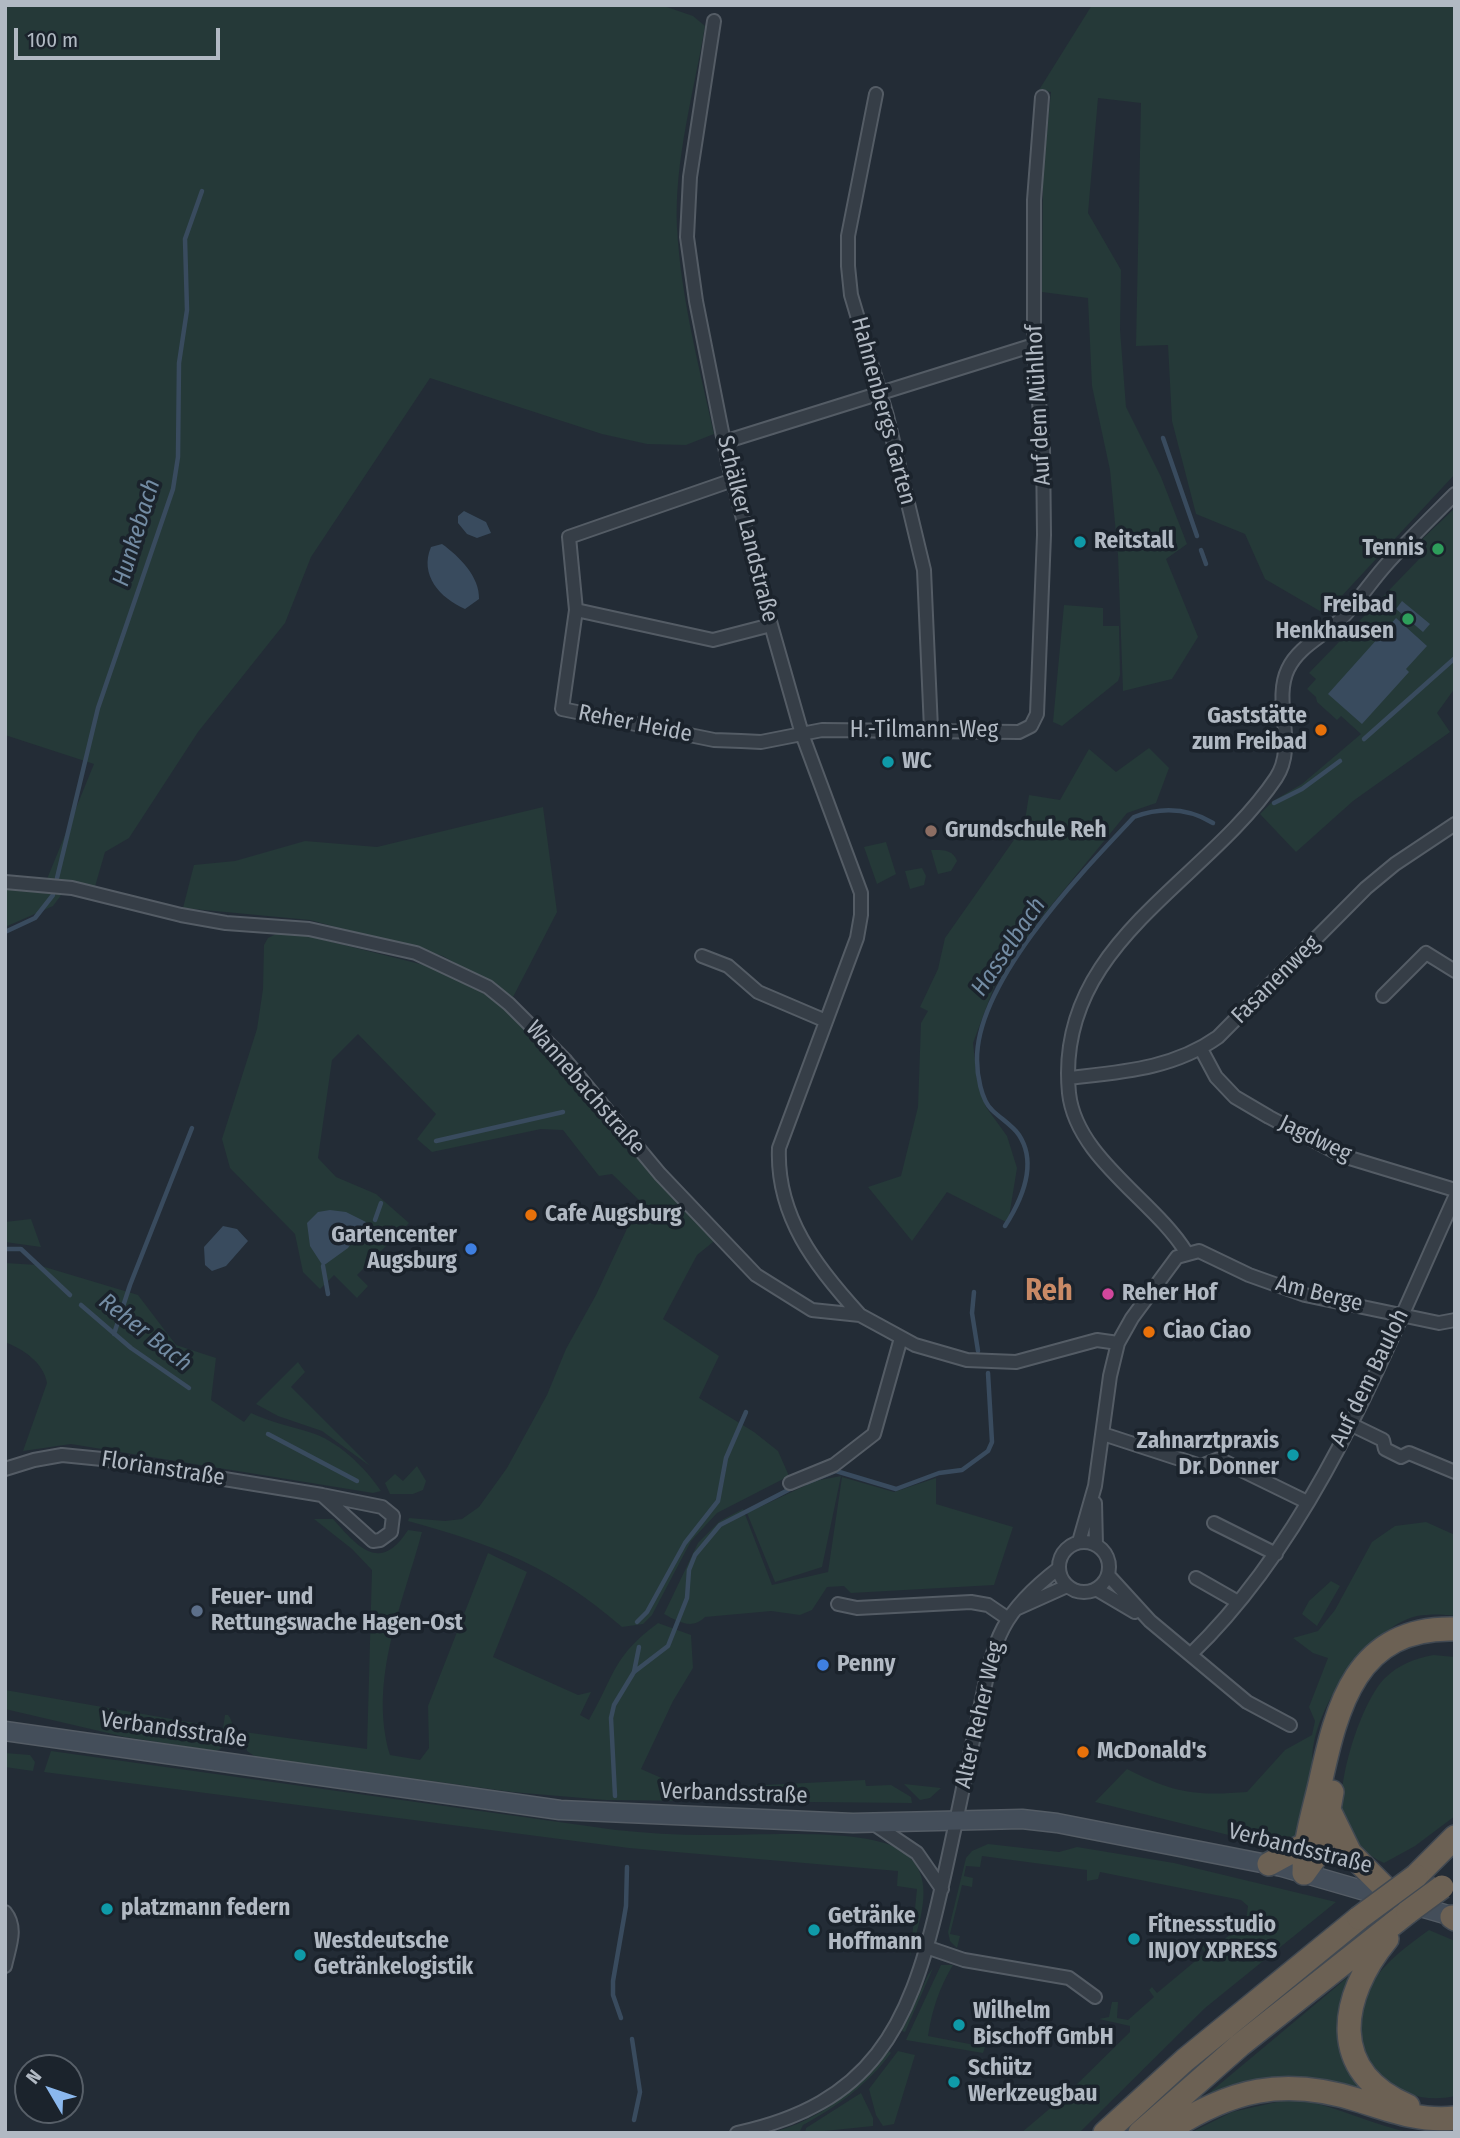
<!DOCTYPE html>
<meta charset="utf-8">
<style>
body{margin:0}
#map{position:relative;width:1460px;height:2138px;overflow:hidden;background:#232c36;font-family:"Fira Sans Condensed",sans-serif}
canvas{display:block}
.frame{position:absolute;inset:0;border:7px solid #b1b9c3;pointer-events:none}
.north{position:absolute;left:14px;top:2054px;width:70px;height:70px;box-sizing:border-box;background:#1b232c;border:2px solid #575f68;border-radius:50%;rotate:309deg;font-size:19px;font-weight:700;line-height:28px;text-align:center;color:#b1b9c3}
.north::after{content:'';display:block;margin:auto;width:24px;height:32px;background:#8bb8ee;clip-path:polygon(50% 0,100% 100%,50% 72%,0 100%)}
.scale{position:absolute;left:14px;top:28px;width:206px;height:32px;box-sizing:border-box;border:4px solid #b1b9c3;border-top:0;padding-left:9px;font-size:21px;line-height:24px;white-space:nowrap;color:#b1b9c3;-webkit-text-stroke:5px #1b232c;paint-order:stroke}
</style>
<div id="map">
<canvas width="1460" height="2138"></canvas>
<div class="frame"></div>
<div class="north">N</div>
<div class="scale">100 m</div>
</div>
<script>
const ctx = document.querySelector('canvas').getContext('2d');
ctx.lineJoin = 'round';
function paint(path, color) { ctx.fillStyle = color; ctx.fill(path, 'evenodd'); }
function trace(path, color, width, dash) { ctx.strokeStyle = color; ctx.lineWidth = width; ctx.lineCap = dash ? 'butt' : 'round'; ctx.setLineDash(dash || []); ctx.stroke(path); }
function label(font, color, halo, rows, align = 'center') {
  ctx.font = font + ' "Fira Sans Condensed",sans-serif'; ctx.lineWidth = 7; ctx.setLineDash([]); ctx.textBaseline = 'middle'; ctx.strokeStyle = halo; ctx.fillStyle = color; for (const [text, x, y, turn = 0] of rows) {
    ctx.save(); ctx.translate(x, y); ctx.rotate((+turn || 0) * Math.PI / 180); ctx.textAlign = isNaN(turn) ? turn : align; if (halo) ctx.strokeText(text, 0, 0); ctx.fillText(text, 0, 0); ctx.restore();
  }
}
const green = new Path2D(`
 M5,5H661L693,16L705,26C694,92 674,161 677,228C681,298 699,366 714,434L686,445L647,444L602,434L430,378L311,557L285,623L198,732L129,838L105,852L94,890L47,879L94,764L5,735Z
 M1092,5H1455V474L1325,614L1265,579L1245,534L1196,514L1172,421L1168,345L1136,346L1141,103L1098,98L1088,213L1121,270L1120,330L1126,407L1161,477L1187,544L1166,559L1198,637L1172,679L1123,691L1118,555L1110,470L1092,386L1088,298L1042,292L1043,173L1051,92L1039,90Z
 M1455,508V688L1437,713L1450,732L1353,801L1296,852L1260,814L1273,801L1302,784L1361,734L1341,716L1337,720L1317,702L1316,697L1307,689L1316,679L1309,673L1424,554L1416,545Z
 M1064,605L1103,608V626H1119L1120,675L1118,681L1062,726L1053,722Z
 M1149,748L1169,768L1156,803L1127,813L1036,924L994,987L973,1043L977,1080L986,1107L1007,1136L1017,1168L1008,1223L947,1192L912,1241L868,1187L901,1176L918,1107L921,1023L928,1011L920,1007L938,969L945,938L1016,837L1025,820L1029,795L1060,800L1089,749L1116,772Z
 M543,807L557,912L513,997L443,956L310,920L183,908L194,865L235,861L305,841L377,847Z
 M886,842L896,874L877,884L864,847Z
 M931,850C942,850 953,849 957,861L951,871L938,874Z
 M922,868L926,876L924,885L910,889L905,871Z
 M5,887L65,890L53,906L5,927Z
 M284,930L440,969L507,1007L564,1063L718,1238L697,1255L663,1319L719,1356L699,1398L754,1432L778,1451L789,1476L717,1513L691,1541L652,1615L643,1624L622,1627C553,1567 495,1545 408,1521L409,1518L445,1521L462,1519L479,1507L507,1468L547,1395L566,1349L596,1295L640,1201L612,1174L599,1176L563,1130L541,1129L432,1152L417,1139L436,1114L358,1034L332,1060L318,1158L336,1177L376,1194L409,1223L357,1275L368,1286L357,1298L334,1275L320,1289L303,1272L295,1234L230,1168L222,1139L257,1029L263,989L264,945L268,938Z
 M31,1219L41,1247L5,1242V1222Z
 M5,1263L38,1265L138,1295L176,1345L216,1358L211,1400L244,1422L251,1413C271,1422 289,1426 309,1432C337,1440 365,1467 381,1491L373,1493L71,1444L23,1451L47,1383C44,1363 23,1349 5,1342Z
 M298,1362L305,1372L291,1387L370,1466L322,1431L278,1416L256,1404Z
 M417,1466L426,1481L423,1490L413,1494H390L385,1483L395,1474L403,1481Z
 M841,1476L822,1567L775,1582L747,1513L815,1481Z
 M842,1477L894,1492L936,1478V1504L1013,1527L994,1585L851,1593L844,1586L827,1587L812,1610L800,1615L771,1611L705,1617C692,1630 679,1622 664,1614L698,1543L720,1521L743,1509L772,1585L828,1572Z
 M314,1519H333C358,1547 380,1574 408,1530L422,1532C403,1603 368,1681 390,1755L420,1760L429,1748L428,1706L488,1553L527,1572L493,1657L578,1695L591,1692L580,1715L589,1720C615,1675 612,1657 658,1623L691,1635L693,1668L673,1701L641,1769L666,1780V1790L865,1780L866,1786L891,1785L911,1797L912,1803L606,1800L512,1792L256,1757L247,1751L244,1732L367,1749L372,1570L352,1549Z
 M1426,1522L1455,1535V1616C1443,1614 1429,1614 1417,1616C1367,1627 1301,1723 1314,1773L1301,1831L1291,1846L1277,1847L1095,1802L1127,1769C1173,1793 1195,1796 1247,1792L1285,1750L1312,1735L1315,1721L1309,1707L1328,1658L1313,1653L1293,1638L1318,1631L1335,1610L1372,1542L1395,1526Z
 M1331,1581L1340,1586L1317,1626L1302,1614L1309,1601Z
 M1433,1655L1455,1657V1816L1415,1846L1384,1863C1363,1854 1349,1839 1343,1816C1335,1784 1362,1700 1385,1678C1399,1664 1415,1659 1433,1655Z
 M5,1690L223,1728L225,1715H228C238,1727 230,1746 216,1751L125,1737L5,1709Z
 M51,1751L616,1830C646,1833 676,1835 707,1835C754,1836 860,1827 899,1849C908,1854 917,1864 920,1873C930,1898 916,1932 910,1957L917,1889L897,1886L898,1871L629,1848L44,1772Z
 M5,1753L30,1755L35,1762L33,1771L5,1767Z
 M904,1784L941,1788L930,1798L920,1800Z
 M988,1844L1059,1852L1077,1847L1174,1863L1336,1902L1205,2008L1079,2133H1021L1067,2094L1130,2032V2026L1099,2019L1109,2017L1112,2002H1118L1117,2018L1128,2020L1154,1997L1149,1990L1152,1987L1157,1993L1205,1953L1201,1947L1206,1943L1212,1949L1246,1922L1248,1906L1241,1900L1100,1872L1098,1879L1087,1881V1870L982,1856L980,1867L966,1866L964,1876L973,1878L972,1887L962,1885L950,1934L960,1936L957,1948L950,1941L948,1932L966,1858L972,1851Z
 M1429,1930L1455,1941V2096C1411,2106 1371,2082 1361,2037C1359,2026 1358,2011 1363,2000C1377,1968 1401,1950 1429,1930Z
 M941,1965H953C939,1988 932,2010 928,2036L985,2047L983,2053L906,2040Z
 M1361,1966L1342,2018L1380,2098L1336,2086L1190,2109Z
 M933,1968L905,2032L902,2031L928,1975Z
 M889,2051L891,2053C867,2085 838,2106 803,2125L799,2133H771C819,2120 858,2090 889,2051Z
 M898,2051L915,2055L894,2124L883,2126L876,2115L869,2089Z
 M861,2093L873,2118V2126L805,2133L806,2128Z
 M1290,2099C1334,2103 1371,2126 1414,2133H1190L1232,2112Z
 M974,2130L1008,2133H885Z`);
const water = new Path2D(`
 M464,511L486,522L491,533L477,538L467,534L458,523V516Z
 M442,544C459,556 480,577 479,599L465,609C440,598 419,575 431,547Z
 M1402,601L1430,624L1423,632L1396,609Z
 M1396,618L1427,646L1406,669L1409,672L1362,724L1328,694Z
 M330,1210L346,1212L366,1222L348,1248L323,1266L310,1246L307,1223L318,1212Z
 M223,1226L237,1229L248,1241L226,1266L212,1271L205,1265L204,1247Z`);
const stream = new Path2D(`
 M1163,438L1197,536
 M1201,550L1206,564
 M1364,739L1455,658
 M1274,803L1302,789L1340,761
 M57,878L98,708L173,489L178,457L179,363L187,310L185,239L202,191
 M5,932L35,918L53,895
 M436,1141L563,1112
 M375,1220L381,1203
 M1005,1226C1021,1201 1038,1164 1019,1135C1013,1126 1000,1118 992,1110C981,1100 977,1074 977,1060C976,981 1082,872 1134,817C1161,807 1188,808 1213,823
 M5,1249H21L70,1295
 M323,1266L328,1294
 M974,1292L972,1313L978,1351
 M81,1305L131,1348L189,1388
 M114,1334L130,1285L192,1128
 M268,1434L357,1481
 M806,1483L836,1471L896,1489L939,1473L962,1470L988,1451L992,1442L988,1373
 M637,1622L647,1612L685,1543L718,1501L726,1458L746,1412
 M634,1672L639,1647
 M615,1796L611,1718L614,1705L634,1672L668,1646L687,1598L689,1570L695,1555L720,1525L794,1487
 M621,2018L613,1995V1981L626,1906L627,1867
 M632,2039L640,2092L634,2120`);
const street = new Path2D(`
 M714,21L690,177L687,237L696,301L728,462L771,625L802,734L861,893V915L857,938L779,1148C776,1216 816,1267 860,1315
 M876,94L848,236V266L851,295L887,416L924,570L931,729
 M724,442L1034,345
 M733,480L569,537L576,610L562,709L714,740L741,741L761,742L822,730L1019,732L1031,726L1037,714L1044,535L1043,447L1034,345V200L1042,97
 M576,610L713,640L771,625
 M5,882L72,888L181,915L226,923L309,929L416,953L488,987L509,1004L566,1061L660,1174L756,1275L812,1310L860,1315L915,1345L967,1360L1016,1362L1097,1340L1118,1343
 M702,956L728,966L758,992L826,1021
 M1383,996L1426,953L1455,971
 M1201,1049L1216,1077L1235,1097L1269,1117L1343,1156L1455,1190
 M1069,1078C1121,1072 1173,1069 1218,1037L1366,888L1395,864L1455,824
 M1186,1252C1154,1200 1076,1158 1069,1093C1054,944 1205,884 1276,778C1298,745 1272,702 1288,669C1299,646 1324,636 1341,619C1357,603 1370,583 1385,566C1407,541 1431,518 1455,494
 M1350,1424L1383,1440L1385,1449L1401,1457L1409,1453L1455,1472
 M1103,1434L1201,1466L1219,1459L1307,1502
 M5,1469L34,1460L62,1455L102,1459L322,1495L382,1507L393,1516L391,1532L380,1540L373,1541L322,1495
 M790,1483L834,1465L874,1434L901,1338
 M1095,1503L1096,1545
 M1214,1523L1276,1554
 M1079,1542L1095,1486L1110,1376L1118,1343L1132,1318L1177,1257L1199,1251L1249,1275L1305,1295L1439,1323L1455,1320
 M1059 1567a25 25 0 1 1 50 0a25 25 0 1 1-50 0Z
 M1108,1575L1150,1621L1247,1702L1290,1725
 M1196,1578L1238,1602
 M1096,1589L1135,1612
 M838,1604L857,1608L971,1602L988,1605L1007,1618
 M1018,1608L1067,1586
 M1191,1654C1316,1534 1384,1353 1455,1197
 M874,1824L917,1853L942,1889
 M5,1912C18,1928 9,1947 5,1966
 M929,1948L964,1960L1069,1978L1095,1997
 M737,2133C871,2104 909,2028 938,1903C952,1844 963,1786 976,1727C994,1648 991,1620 1059,1568`);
const secondary = new Path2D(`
 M5,1731L560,1810L853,1823L1022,1819L1057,1823L1282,1867L1455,1917`);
const highway = new Path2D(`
 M1330,1812L1350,1853L1394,1897
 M1269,1864L1304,1845
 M1304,1873C1304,1842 1313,1814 1320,1784C1337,1706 1356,1626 1455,1629
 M1304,1873L1322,1848L1332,1792
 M1416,1876L1455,1837
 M1452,1917L1455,1919
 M1387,1939C1339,1997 1327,2072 1408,2106
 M1105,2133L1185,2060L1359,1918
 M1140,2133L1240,2045L1408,1912
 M1164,2133C1230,2089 1284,2076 1361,2101C1392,2111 1422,2122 1455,2118`);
const highwayBridge = new Path2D(`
 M1408,1912L1442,1887
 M1359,1918L1416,1876`);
const markers = [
 [1080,542,7,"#0f9aa8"],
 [1438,549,7,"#2e9e5b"],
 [1408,619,7,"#2e9e5b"],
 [1321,730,7,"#e8710a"],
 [888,762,7,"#0f9aa8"],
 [931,831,7,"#8d6e63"],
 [531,1215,7,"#e8710a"],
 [471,1249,7,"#3f7fe0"],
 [1108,1294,7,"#d1479c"],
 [1149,1332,7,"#e8710a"],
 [1293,1455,7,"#0f9aa8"],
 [197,1611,7,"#5c6f8a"],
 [823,1665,7,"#3f7fe0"],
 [1083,1752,7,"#e8710a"],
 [107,1909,7,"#0f9aa8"],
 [814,1930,7,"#0f9aa8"],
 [1134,1939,7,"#0f9aa8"],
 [300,1955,7,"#0f9aa8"],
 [959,2025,7,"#0f9aa8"],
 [954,2082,7,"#0f9aa8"]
];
const streetNames = [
 ["Auf dem Mühlhof",1039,405,-93],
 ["Hahnenbergs Garten",883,411,75],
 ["Schälker Landstraße",747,529,76],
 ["Reher Heide",635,724,11],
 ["H.-Tilmann-Weg",924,731],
 ["Fasanenweg",1276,980,-45],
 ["Wannebachstraße",585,1088,49],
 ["Jagdweg",1315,1139,26],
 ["Am Berge",1319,1294,14],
 ["Auf dem Bauloh",1370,1378,-64],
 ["Florianstraße",163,1469,9],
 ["Alter Reher Weg",980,1715,-77],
 ["Verbandsstraße",174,1730,8],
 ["Verbandsstraße",734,1794,2],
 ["Verbandsstraße",1300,1849,14]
];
const poiNames = [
 ["Reitstall",1094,542],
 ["Tennis",1424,549,"right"],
 ["Freibad",1394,606,"right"],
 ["Henkhausen",1394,632,"right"],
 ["Gaststätte",1307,717,"right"],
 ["zum Freibad",1307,743,"right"],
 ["WC",902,762],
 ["Grundschule Reh",945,831],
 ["Cafe Augsburg",545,1215],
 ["Gartencenter",457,1236,"right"],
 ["Augsburg",457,1262,"right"],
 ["Reher Hof",1122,1294],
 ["Ciao Ciao",1163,1332],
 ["Zahnarztpraxis",1279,1442,"right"],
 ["Dr. Donner",1279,1468,"right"],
 ["Feuer- und",211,1598],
 ["Rettungswache Hagen-Ost",211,1624],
 ["Penny",837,1665],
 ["McDonald's",1097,1752],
 ["platzmann federn",121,1909],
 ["Getränke",828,1917],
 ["Hoffmann",828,1943],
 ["Fitnessstudio",1148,1926],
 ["INJOY XPRESS",1148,1952],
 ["Westdeutsche",314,1942],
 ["Getränkelogistik",314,1968],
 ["Wilhelm",973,2012],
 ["Bischoff GmbH",973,2038],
 ["Schütz",968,2069],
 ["Werkzeugbau",968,2095]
];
const waterNames = [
 ["Hunkebach",137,533,-73],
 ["Hasselbach",1009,947,-56],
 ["Reher Bach",145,1333,38]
];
const districtNames = [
 ["Reh",1049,1292]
];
paint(green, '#253938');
paint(water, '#394b5e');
trace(stream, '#394b5e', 4.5);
trace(street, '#545c65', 16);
trace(secondary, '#545c65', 21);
trace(highway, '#414952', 26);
trace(street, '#363e47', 12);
trace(secondary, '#444e5a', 18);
trace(highway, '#6c6154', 23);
trace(highwayBridge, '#414952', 26, []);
trace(highwayBridge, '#6c6154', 23);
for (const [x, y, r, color] of markers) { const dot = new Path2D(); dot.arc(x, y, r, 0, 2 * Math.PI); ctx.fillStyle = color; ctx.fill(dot); trace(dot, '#1b232c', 2.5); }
label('23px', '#b1b9c3', '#1b232c', streetNames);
label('bold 23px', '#b1b9c3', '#1b232c', poiNames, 'left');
label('italic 24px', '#738ca4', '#1b232c', waterNames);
label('bold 30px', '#c98a66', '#1b232c', districtNames);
</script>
